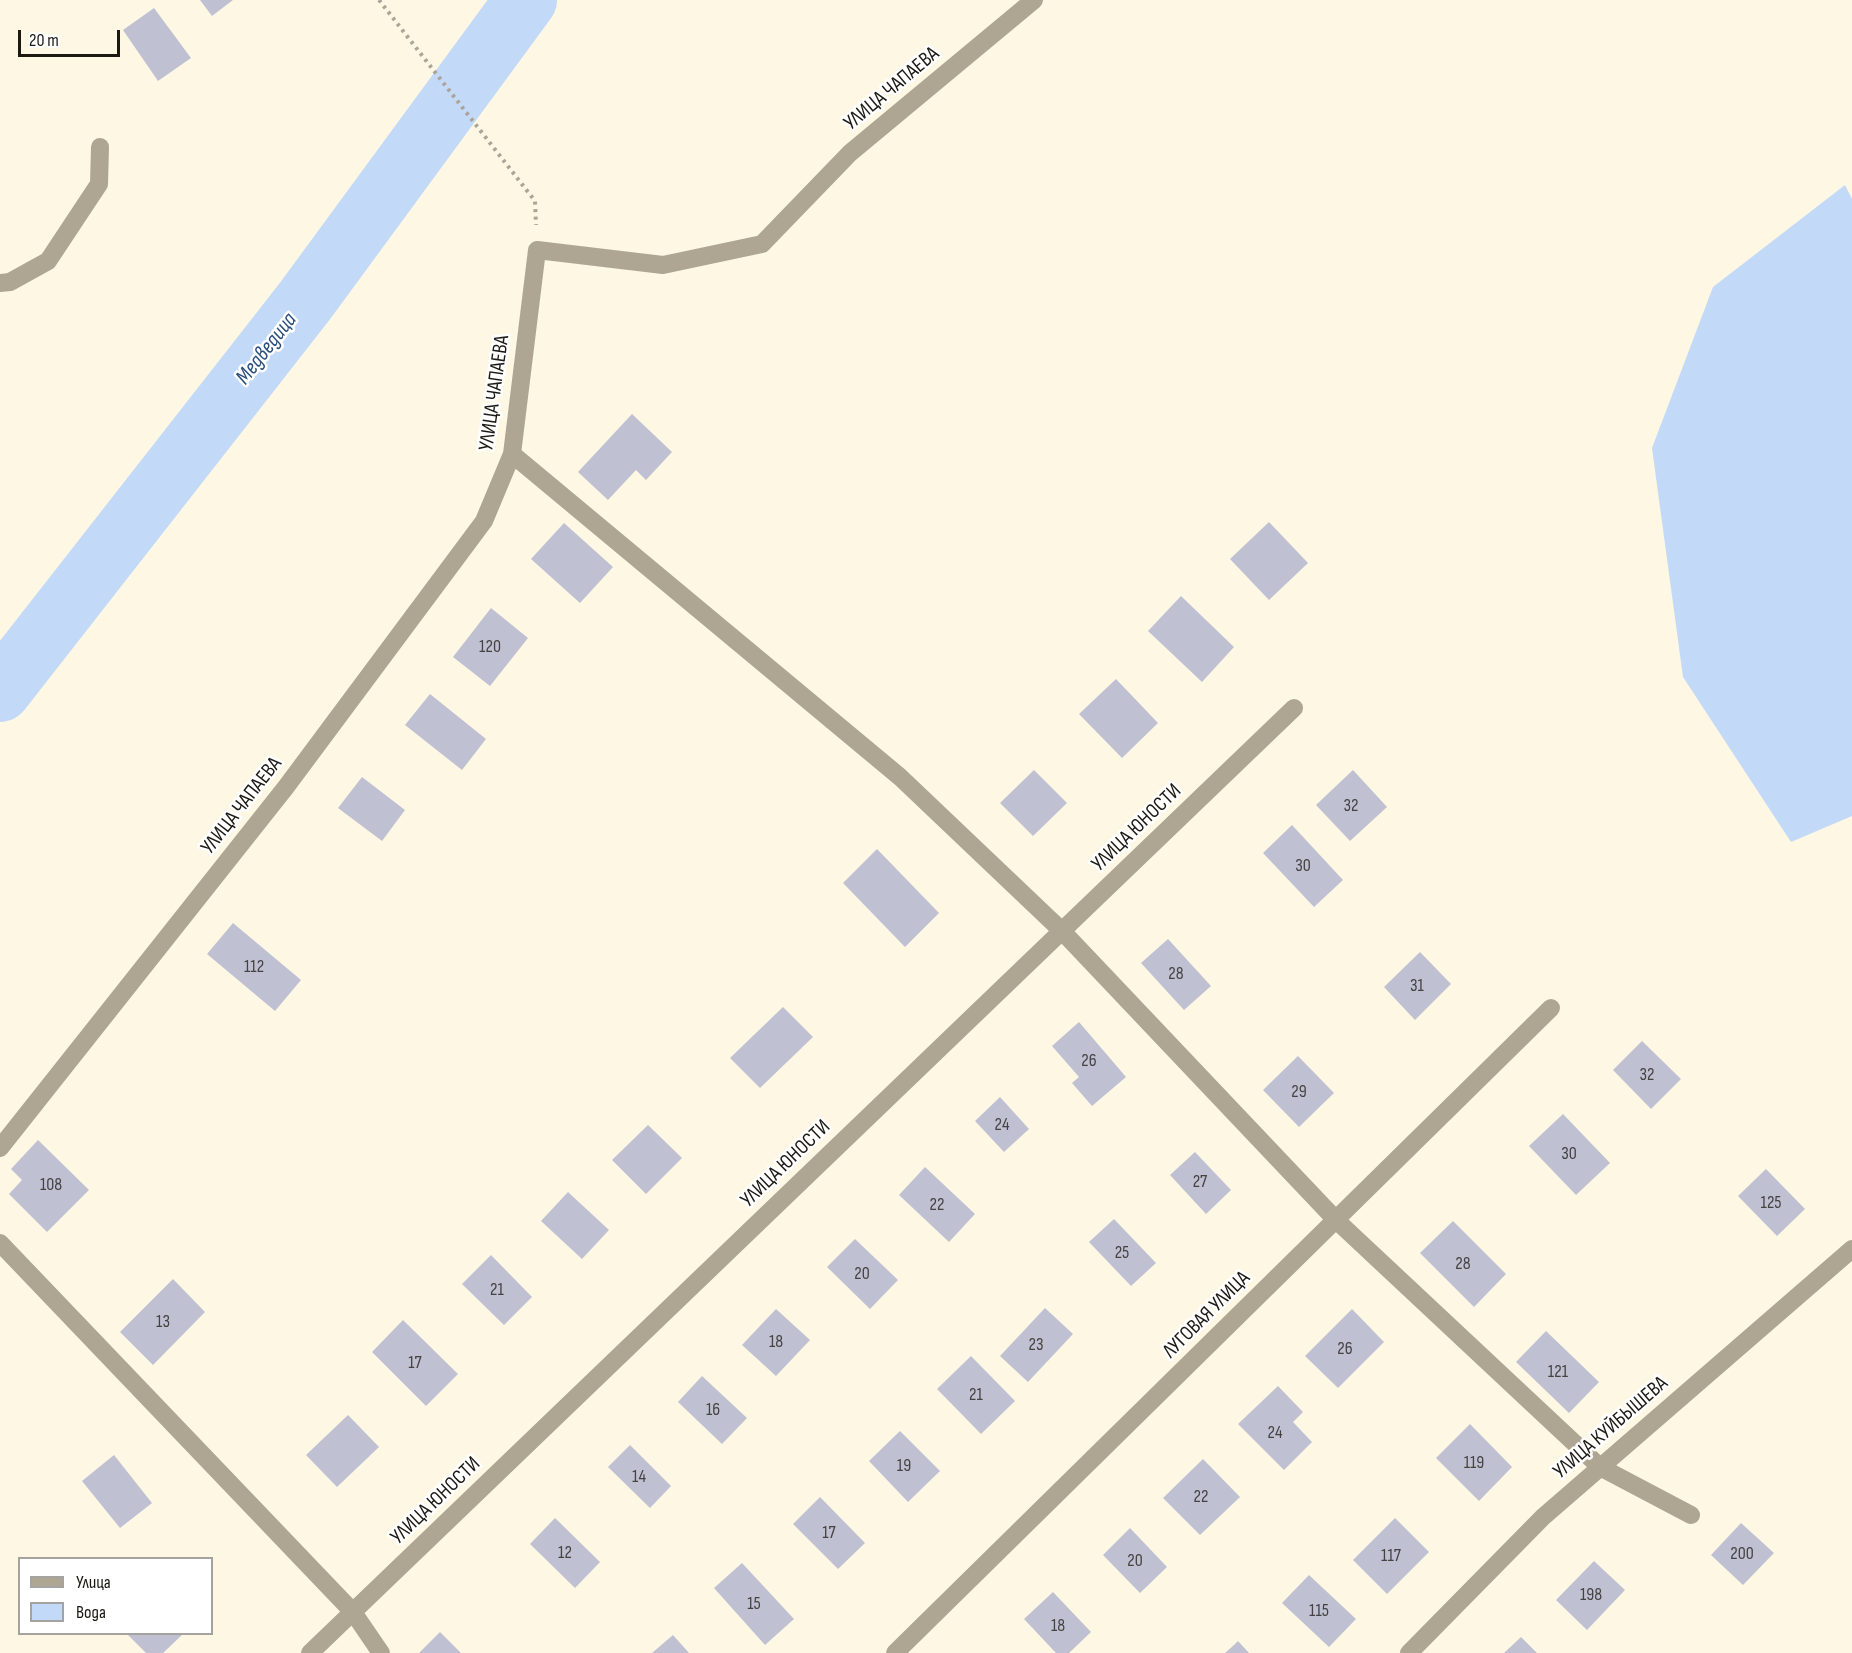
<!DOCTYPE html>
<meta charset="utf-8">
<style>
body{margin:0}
#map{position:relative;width:1852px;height:1653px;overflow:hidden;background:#fdf7e4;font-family:"Sofia Sans Condensed",sans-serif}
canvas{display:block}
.legend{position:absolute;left:18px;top:1557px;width:195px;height:78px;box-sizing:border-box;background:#fff;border:2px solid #a4a3a0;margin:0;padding:8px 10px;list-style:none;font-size:18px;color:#1b1912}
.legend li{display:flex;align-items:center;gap:12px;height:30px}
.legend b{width:30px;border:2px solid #a4a3a0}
.scale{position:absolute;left:18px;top:30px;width:102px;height:27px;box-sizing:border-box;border:3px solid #1b1912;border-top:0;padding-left:8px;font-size:18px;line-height:21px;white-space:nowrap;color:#1b1912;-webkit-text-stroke:4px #fff;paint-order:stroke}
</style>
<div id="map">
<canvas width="1852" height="1653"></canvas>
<ul class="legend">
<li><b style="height:8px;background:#afa593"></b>Улица</li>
<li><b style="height:16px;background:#c3d9f8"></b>Вода</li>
</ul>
<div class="scale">20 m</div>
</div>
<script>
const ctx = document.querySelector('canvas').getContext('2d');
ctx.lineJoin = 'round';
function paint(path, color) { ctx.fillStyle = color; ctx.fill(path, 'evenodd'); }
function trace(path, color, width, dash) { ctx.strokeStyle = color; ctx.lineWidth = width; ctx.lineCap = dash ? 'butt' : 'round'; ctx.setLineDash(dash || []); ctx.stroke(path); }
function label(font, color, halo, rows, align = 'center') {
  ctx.font = font + ' "Sofia Sans Condensed",sans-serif'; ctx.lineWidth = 5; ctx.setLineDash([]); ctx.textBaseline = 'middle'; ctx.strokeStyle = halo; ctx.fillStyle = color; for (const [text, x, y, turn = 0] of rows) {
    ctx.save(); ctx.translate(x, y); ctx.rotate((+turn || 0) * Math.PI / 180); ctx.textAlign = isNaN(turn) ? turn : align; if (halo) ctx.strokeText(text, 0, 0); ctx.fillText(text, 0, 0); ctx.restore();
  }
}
const water = new Path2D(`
 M1845,185L1852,199V816L1791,842L1683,677L1652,448L1713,287Z`);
const river = new Path2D(`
 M0,691L305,301L526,0`);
const building = new Path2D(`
 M200,0H233L212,16Z
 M154,8L191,58L158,81L123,30Z
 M632,414L672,452L646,480L636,470L608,500L578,472Z
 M1269,522L1308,563L1269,600L1230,559Z
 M564,523L613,567L580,603L531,559Z
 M1181,596L1234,647L1202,682L1148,631Z
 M491,608L528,638L490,686L453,657Z
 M1116,679L1158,723L1122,758L1079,714Z
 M430,694L486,739L462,770L405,725Z
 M1034,770L1067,803L1033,836L1000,803Z
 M1353,770L1387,807L1350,841L1316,805Z
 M362,777L405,810L382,841L338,808Z
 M1292,825L1343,880L1314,907L1263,853Z
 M877,849L939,913L905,947L843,883Z
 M233,923L301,980L275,1011L207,954Z
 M1168,939L1211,986L1184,1010L1141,963Z
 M1420,952L1451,984L1415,1020L1384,987Z
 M783,1007L813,1037L760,1088L730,1058Z
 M1079,1022L1126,1077L1092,1106L1072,1083L1079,1077L1052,1046Z
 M1642,1041L1681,1079L1651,1109L1613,1070Z
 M1298,1056L1334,1093L1299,1127L1263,1090Z
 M1000,1097L1029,1129L1004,1152L975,1121Z
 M1563,1114L1610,1163L1576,1195L1529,1146Z
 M648,1125L682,1158L646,1194L612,1160Z
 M38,1140L89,1190L47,1232L9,1194L22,1180L11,1169Z
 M1195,1152L1231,1190L1206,1214L1170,1175Z
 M925,1167L975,1214L949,1242L899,1195Z
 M1766,1169L1805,1209L1777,1236L1738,1196Z
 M568,1192L609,1230L582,1259L541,1221Z
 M1114,1219L1156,1263L1131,1286L1089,1242Z
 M1453,1221L1506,1274L1474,1307L1420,1253Z
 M855,1239L898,1280L870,1309L827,1267Z
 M491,1255L532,1297L504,1325L462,1284Z
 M173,1279L205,1312L153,1365L120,1332Z
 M1045,1308L1073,1334L1028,1382L1000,1356Z
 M776,1309L810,1340L776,1376L742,1345Z
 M1352,1309L1384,1342L1338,1388L1305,1356Z
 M403,1320L458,1374L426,1406L372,1352Z
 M1546,1331L1599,1382L1569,1413L1516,1362Z
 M971,1356L1015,1401L981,1434L937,1389Z
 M702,1376L747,1418L722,1444L678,1402Z
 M1278,1386L1303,1412L1293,1422L1312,1442L1284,1470L1238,1424Z
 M348,1415L379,1447L337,1487L306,1455Z
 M1470,1424L1512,1467L1479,1501L1436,1458Z
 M900,1431L940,1471L908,1502L869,1461Z
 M630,1445L671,1486L650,1508L608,1467Z
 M114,1455L152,1503L120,1528L82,1481Z
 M1203,1459L1240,1497L1200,1535L1163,1498Z
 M820,1497L865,1543L838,1569L793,1524Z
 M555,1518L600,1562L575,1588L530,1544Z
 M1395,1518L1429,1552L1387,1594L1353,1560Z
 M1741,1523L1774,1553L1743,1585L1711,1555Z
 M1130,1528L1167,1567L1140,1593L1103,1555Z
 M1594,1561L1625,1590L1587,1630L1556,1600Z
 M742,1563L794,1619L765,1645L714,1588Z
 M1309,1575L1356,1619L1329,1647L1282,1603Z
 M1053,1592L1091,1632L1069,1653H1056L1024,1619Z
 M440,1632L461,1653H419Z
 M127,1634H183L163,1653H146Z
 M673,1635L689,1653H652Z
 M1521,1637L1537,1653H1504Z
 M1238,1641L1249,1653H1225L1234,1645Z`);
const path = new Path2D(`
 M379,0L535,201L536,225`);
const minor = new Path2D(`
 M0,283L10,282L48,261L99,184L100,147
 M512,454L900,777L1062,931L1336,1220L1600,1467L1691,1515
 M0,1148L286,787L484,521L512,454L537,250L663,265L762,244L850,153L1034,0
 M0,1243L353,1612L381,1653
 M310,1653L1294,708
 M895,1653L1551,1008
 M1409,1653L1543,1517L1852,1249`);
const numberNames = [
 ["120",490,647],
 ["32",1351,806],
 ["30",1303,866],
 ["112",254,967],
 ["28",1176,974],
 ["31",1417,986],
 ["26",1089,1061],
 ["32",1647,1075],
 ["29",1299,1092],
 ["24",1002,1125],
 ["30",1569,1154],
 ["27",1200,1182],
 ["108",51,1185],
 ["125",1771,1203],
 ["22",937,1205],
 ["25",1122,1253],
 ["28",1463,1264],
 ["20",862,1274],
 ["21",497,1290],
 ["13",163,1322],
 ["18",776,1342],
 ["23",1036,1345],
 ["26",1345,1349],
 ["17",415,1363],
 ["121",1558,1372],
 ["21",976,1395],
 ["16",713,1410],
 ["24",1275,1433],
 ["119",1474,1463],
 ["19",904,1466],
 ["14",639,1477],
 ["22",1201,1497],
 ["17",829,1533],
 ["12",565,1553],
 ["200",1742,1554],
 ["117",1391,1556],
 ["20",1135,1561],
 ["198",1591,1595],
 ["15",754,1604],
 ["115",1319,1611],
 ["18",1058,1626]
];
const streetNames = [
 ["УЛИЦА ЧАПАЕВА",892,89,-40],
 ["УЛИЦА ЧАПАЕВА",495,393,-82],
 ["УЛИЦА ЧАПАЕВА",242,806,-52],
 ["УЛИЦА ЮНОСТИ",1137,828,-44],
 ["УЛИЦА ЮНОСТИ",786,1164,-44],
 ["ЛУГОВАЯ УЛИЦА",1207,1315,-45],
 ["УЛИЦА КУЙБЫШЕВА",1611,1428,-41],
 ["УЛИЦА ЮНОСТИ",436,1501,-44]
];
const waterNames = [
 ["Медведица",267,349,-52]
];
paint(water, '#c3d9f8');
trace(river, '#c3d9f8', 62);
paint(building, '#bfc1d3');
trace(path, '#aaa597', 4, [3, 4.5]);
trace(minor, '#afa593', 18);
label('18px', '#444342', null, numberNames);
label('21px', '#1b1912', '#fff', streetNames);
label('italic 22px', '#294e7e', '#fff', waterNames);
</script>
